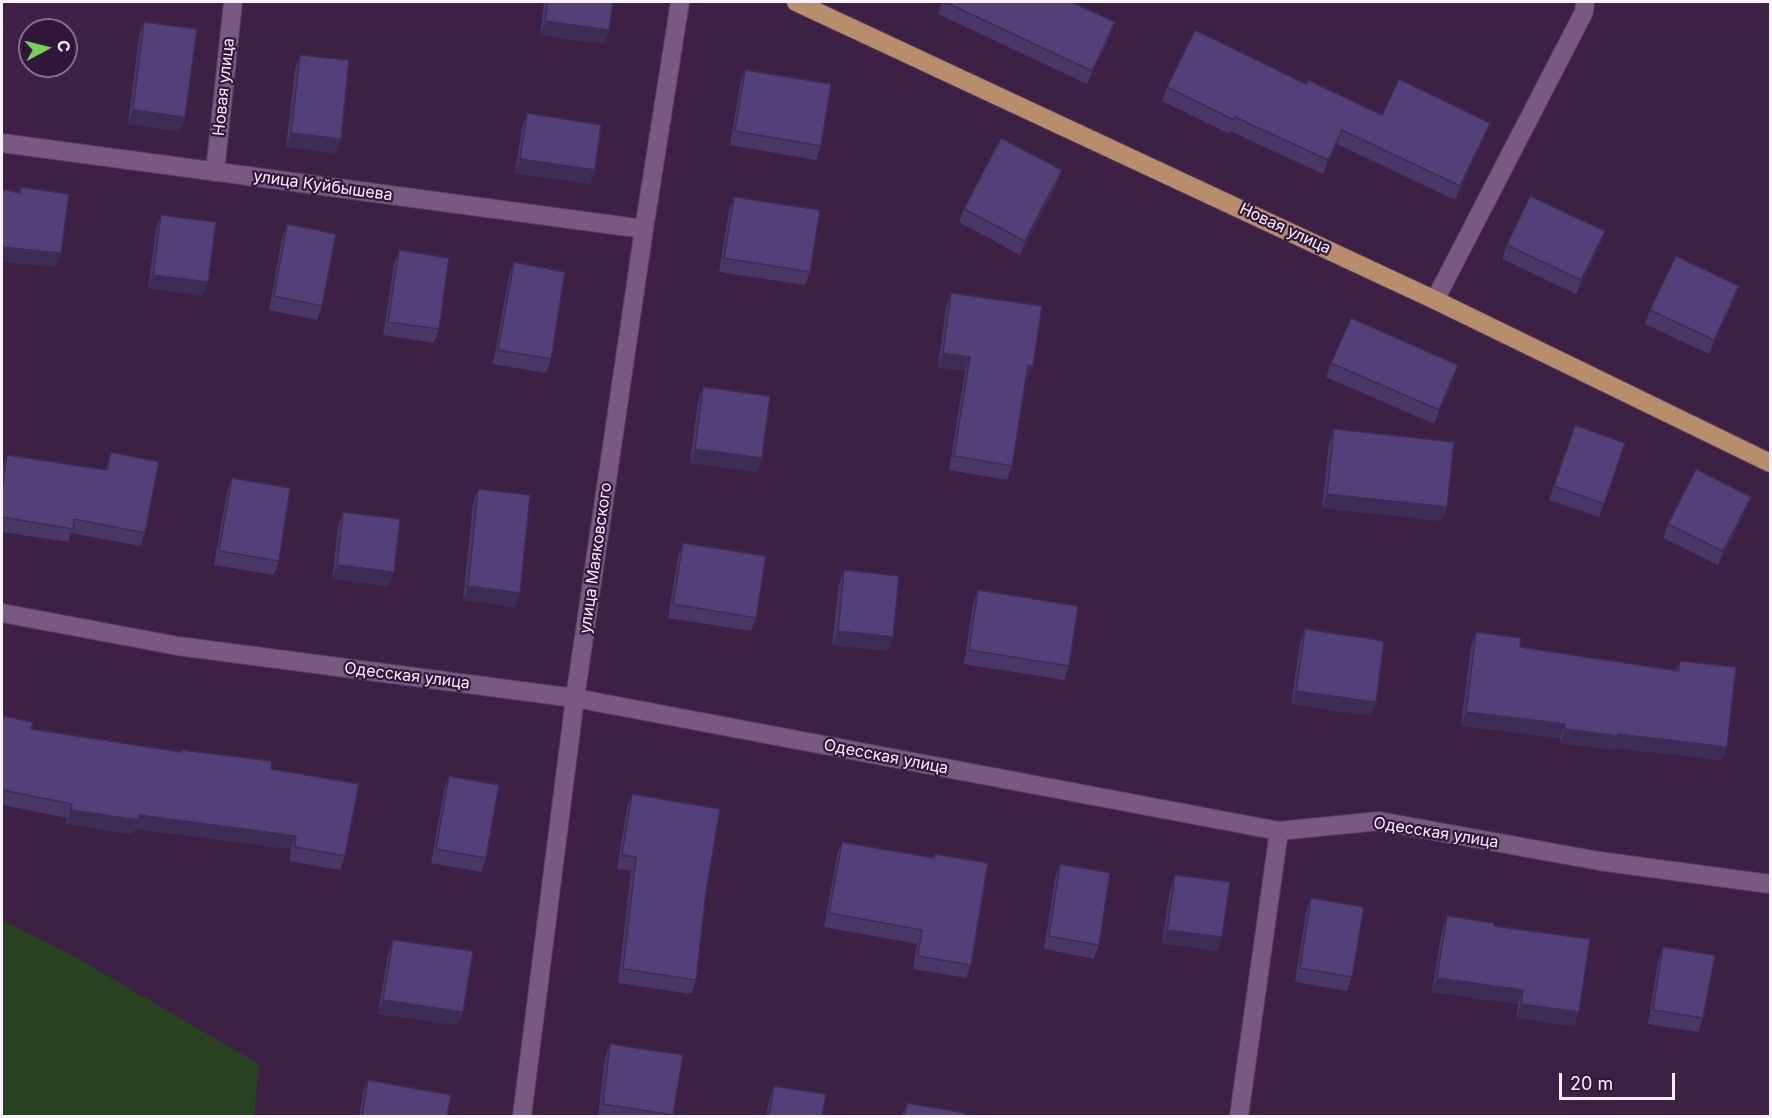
<!DOCTYPE html>
<meta charset="utf-8">
<style>
body{margin:0}
#map{position:relative;width:1772px;height:1118px;overflow:hidden;background:#3d2145;font-family:Inter,sans-serif}
canvas{display:block}
.frame{position:absolute;inset:0;border:3px solid #faf0fe;pointer-events:none}
.north{position:absolute;left:18px;top:18px;width:60px;height:60px;box-sizing:border-box;background:#33173a;border:2px solid #836e88;border-radius:50%;rotate:83deg;font-size:16px;font-weight:700;line-height:24px;text-align:center;color:#faf0fe}
.north::after{content:'';display:block;margin:auto;width:21px;height:27px;background:#77d259;clip-path:polygon(50% 0,100% 100%,50% 72%,0 100%)}
.scale{position:absolute;left:1559px;top:1073px;width:116px;height:27px;box-sizing:border-box;border:3px solid #faf0fe;border-top:0;padding-left:8px;font-size:18px;line-height:21px;white-space:nowrap;color:#faf0fe;-webkit-text-stroke:4px #33173a;paint-order:stroke}
</style>
<div id="map">
<canvas width="1772" height="1118"></canvas>
<div class="frame"></div>
<div class="north">С</div>
<div class="scale">20 m</div>
</div>
<script>
const ctx = document.querySelector('canvas').getContext('2d');
ctx.lineJoin = 'round';
function paint(path, color) { ctx.fillStyle = color; ctx.fill(path, 'evenodd'); }
function trace(path, color, width, dash) { ctx.strokeStyle = color; ctx.lineWidth = width; ctx.lineCap = dash ? 'butt' : 'round'; ctx.setLineDash(dash || []); ctx.stroke(path); }
function label(font, color, halo, rows, align = 'center') {
  ctx.font = font + ' Inter,sans-serif'; ctx.lineWidth = 4.5; ctx.setLineDash([]); ctx.textBaseline = 'middle'; ctx.strokeStyle = halo; ctx.fillStyle = color; for (const [text, x, y, turn = 0] of rows) {
    ctx.save(); ctx.translate(x, y); ctx.rotate((+turn || 0) * Math.PI / 180); ctx.textAlign = isNaN(turn) ? turn : align; if (halo) ctx.strokeText(text, 0, 0); ctx.fillText(text, 0, 0); ctx.restore();
  }
}
const green = new Path2D(`
 M2,920L75,957L259,1064L254,1116H2Z`);
const minor = new Path2D(`
 M2,143L644,229
 M215,172L233,2
 M1435,300L1584,12L1585,2
 M2,613L178,646L575,698L1279,831L1379,821L1599,861L1770,884
 M522,1116L575,698L644,229L680,2
 M1239,1116L1279,831`);
const major = new Path2D(`
 M796,2L1435,300L1770,463`);
const wall = new Path2D(`
 M544,2H613L609,30L604,44L540,35Z
 M942,2H1072L1115,22L1110,36L1087,84L938,14Z
 M144,22L185,117L180,131L128,124L139,36Z
 M300,55L341,139L336,153L286,147L295,69Z
 M745,70L821,146L816,160L730,145L740,84Z
 M1306,84L1382,115L1485,136L1455,200L1337,144L1323,174L1230,131L1229,134L1162,101L1167,87Z
 M527,113L595,170L590,184L515,173L522,127Z
 M1062,170L1057,184L1020,255L959,222L964,209Z
 M734,197L810,272L805,285L719,272L729,210Z
 M161,215L203,296L148,288L156,229Z
 M287,224L322,306L317,320L269,310L282,238Z
 M1605,231L1600,245L1576,294L1502,259L1507,245Z
 M399,250L439,329L434,343L383,335L394,264Z
 M514,262L551,359L546,373L493,364L509,276Z
 M1739,286L1734,299L1709,354L1645,324L1650,310Z
 M951,293L1028,380L1026,379L1012,466L1007,480L949,470L965,371L938,367L946,307Z
 M1331,363L1453,379L1434,424L1326,377Z
 M703,387L762,458L757,472L690,463L698,401Z
 M1575,425L1625,443L1599,517L1549,500Z
 M1334,429L1447,507L1442,521L1322,508L1329,443Z
 M111,452L145,533L140,546L71,533L68,542L2,532V472L7,455L105,470Z
 M232,478L279,561L274,575L214,565L227,492Z
 M478,489L515,607L463,600L473,503Z
 M1751,497L1746,511L1718,565L1663,538L1668,524Z
 M343,512L389,586L332,579L338,526Z
 M683,543L756,618L751,631L668,618L678,557Z
 M844,570L893,637L888,651L832,645L839,584Z
 M978,590L1069,666L1064,680L964,664L973,604Z
 M1305,629L1376,702L1371,716L1291,704L1300,643Z
 M1476,632L1520,647L1676,670L1680,661L1722,760L1614,748L1613,750L1560,743V738L1461,726L1471,646Z
 M2,716L31,729L271,769L345,856L340,870L289,861L291,849L135,829L133,834L66,824L67,818L2,805Z
 M449,776L486,858L481,872L431,863L444,790Z
 M632,794L706,892L696,980L691,994L618,983L631,871L617,869L627,808Z
 M842,842L933,858L935,854L971,965L966,978L913,969L917,944L824,927L837,855Z
 M1060,864L1099,945L1094,959L1044,949L1055,878Z
 M1175,875L1222,937L1217,951L1162,943L1170,889Z
 M1311,898L1352,977L1347,991L1295,982L1306,912Z
 M1447,916L1494,926L1574,1026L1516,1018L1518,1004L1432,992L1442,930Z
 M393,940L463,1012L458,1025L378,1014L388,954Z
 M1663,947L1703,1018L1698,1032L1648,1024L1658,961Z
 M610,1044L683,1055L672,1116H598L605,1058Z
 M368,1080L447,1116H359L363,1093Z
 M774,1086L822,1116H766L769,1100Z
 M907,1103L964,1116H902Z`);
const shadedWall = new Path2D(`
 M545,21L609,30L604,44L540,35Z
 M1115,22L1110,36L1087,84L1092,71Z
 M133,110L185,117L180,131L128,124Z
 M1490,123L1485,136L1455,200L1460,186Z
 M1342,130L1337,144L1323,174L1328,160Z
 M291,133L341,139L336,153L286,147Z
 M520,159L595,170L590,184L515,173Z
 M1062,170L1057,184L1020,255L1025,241Z
 M1605,231L1600,245L1576,294L1581,280Z
 M2,247L61,253L56,267L2,262Z
 M153,275L208,282L203,296L148,288Z
 M1739,286L1734,299L1709,354L1714,340Z
 M943,353L970,357L965,371L938,367Z
 M1028,365L1033,366L1028,380L1023,379Z
 M1458,365L1453,379L1434,424L1439,410Z
 M695,449L762,458L757,472L690,463Z
 M1327,494L1447,507L1442,521L1322,508Z
 M1751,497L1746,511L1718,565L1723,551Z
 M337,565L394,572L389,586L332,579Z
 M468,586L520,593L515,607L463,600Z
 M838,631L893,637L888,651L832,645Z
 M1296,691L1376,702L1371,716L1291,704Z
 M1466,712L1565,724L1560,738L1461,726Z
 M1565,729L1618,734L1727,747L1722,760L1614,748L1613,750L1560,743Z
 M71,810L139,815L296,836L291,849L135,829L133,834L66,824Z
 M1167,930L1222,937L1217,951L1162,943Z
 M1437,978L1523,990L1518,1004L1432,992Z
 M383,1000L463,1012L458,1025L378,1014Z
 M1521,1004L1579,1012L1574,1026L1516,1018Z`);
const building = new Path2D(`
 M548,2H613L609,30L545,21Z
 M945,2H1072L1115,22L1092,71Z
 M144,22L197,29L185,117L133,110Z
 M2,23H4L2,36Z
 M1195,30L1306,84L1308,80L1382,115L1399,79L1490,123L1460,186L1342,130L1328,160L1235,117L1234,120L1167,87Z
 M300,55L349,60L341,139L291,133Z
 M745,70L831,84L821,146L735,131Z
 M527,113L601,125L595,170L520,159Z
 M1001,138L1062,170L1025,241L964,209Z
 M21,187L69,194L61,253L2,247V189L20,193Z
 M1530,196L1605,231L1581,280L1507,245Z
 M734,197L820,210L810,272L724,258Z
 M161,215L216,222L208,282L153,275Z
 M287,224L336,234L322,306L274,296Z
 M399,250L449,258L439,329L388,322Z
 M1676,256L1739,286L1714,340L1650,310Z
 M514,262L565,272L551,359L498,350Z
 M951,293L1042,306L1033,366L1028,365L1012,466L954,456L970,357L943,353Z
 M1351,318L1458,365L1439,410L1331,363Z
 M703,387L770,396L762,458L695,449Z
 M1575,425L1625,443L1604,504L1554,486Z
 M1334,429L1454,442L1447,507L1327,494Z
 M111,452L159,462L145,533L74,519L73,529L2,517V491L7,455L107,470Z
 M1696,469L1751,497L1723,551L1668,524Z
 M232,478L290,488L279,561L219,551Z
 M478,489L530,495L520,593L468,586Z
 M343,512L400,519L394,572L337,565Z
 M683,543L766,556L756,618L673,604Z
 M844,570L899,576L893,637L838,631Z
 M978,590L1078,606L1069,666L969,650Z
 M1305,629L1384,641L1376,702L1296,691Z
 M1476,632L1521,638L1520,647L1679,671L1680,661L1736,667L1727,747L1618,734V736L1565,729V724L1466,712Z
 M2,716L33,722L31,729L181,752L182,750L272,761L271,769L359,784L345,856L295,847L296,836L139,815L138,820L71,810L72,804L2,790Z
 M449,776L499,785L486,858L436,849Z
 M632,794L720,809L706,892L696,980L623,969L636,857L622,855Z
 M842,842L934,858L935,854L988,863L971,965L918,956L922,930L829,913Z
 M1060,864L1110,873L1099,945L1049,936Z
 M1175,875L1230,882L1222,937L1167,930Z
 M1311,898L1364,907L1352,977L1300,968Z
 M1447,916L1494,923V926L1590,939L1579,1012L1521,1004L1523,990L1437,978Z
 M393,940L473,951L463,1012L383,1000Z
 M1663,947L1715,955L1703,1018L1653,1010Z
 M610,1044L683,1055L673,1115L603,1104Z
 M368,1080L451,1095L447,1116H362Z
 M774,1086L826,1094L822,1116H769Z
 M907,1103L965,1113L964,1116H904Z`);
const streetNames = [
 ["Новая улица",224,87,-84],
 ["улица Куйбышева",323,186,8],
 ["Новая улица",1285,229,25],
 ["улица Маяковского",596,558,-82],
 ["Одесская улица",407,676,7],
 ["Одесская улица",886,757,11],
 ["Одесская улица",1436,833,9]
];
paint(green, '#284120');
trace(minor, '#57405e', 20);
trace(major, '#57405e', 20);
trace(minor, '#785981', 18);
trace(major, '#b78d6c', 18);
paint(wall, '#483767');
paint(shadedWall, '#3b2d54');
paint(building, '#544078');
trace(building, '#3b2d54', 1.5);
label('16px', '#faf0fe', '#33173a', streetNames);
</script>
